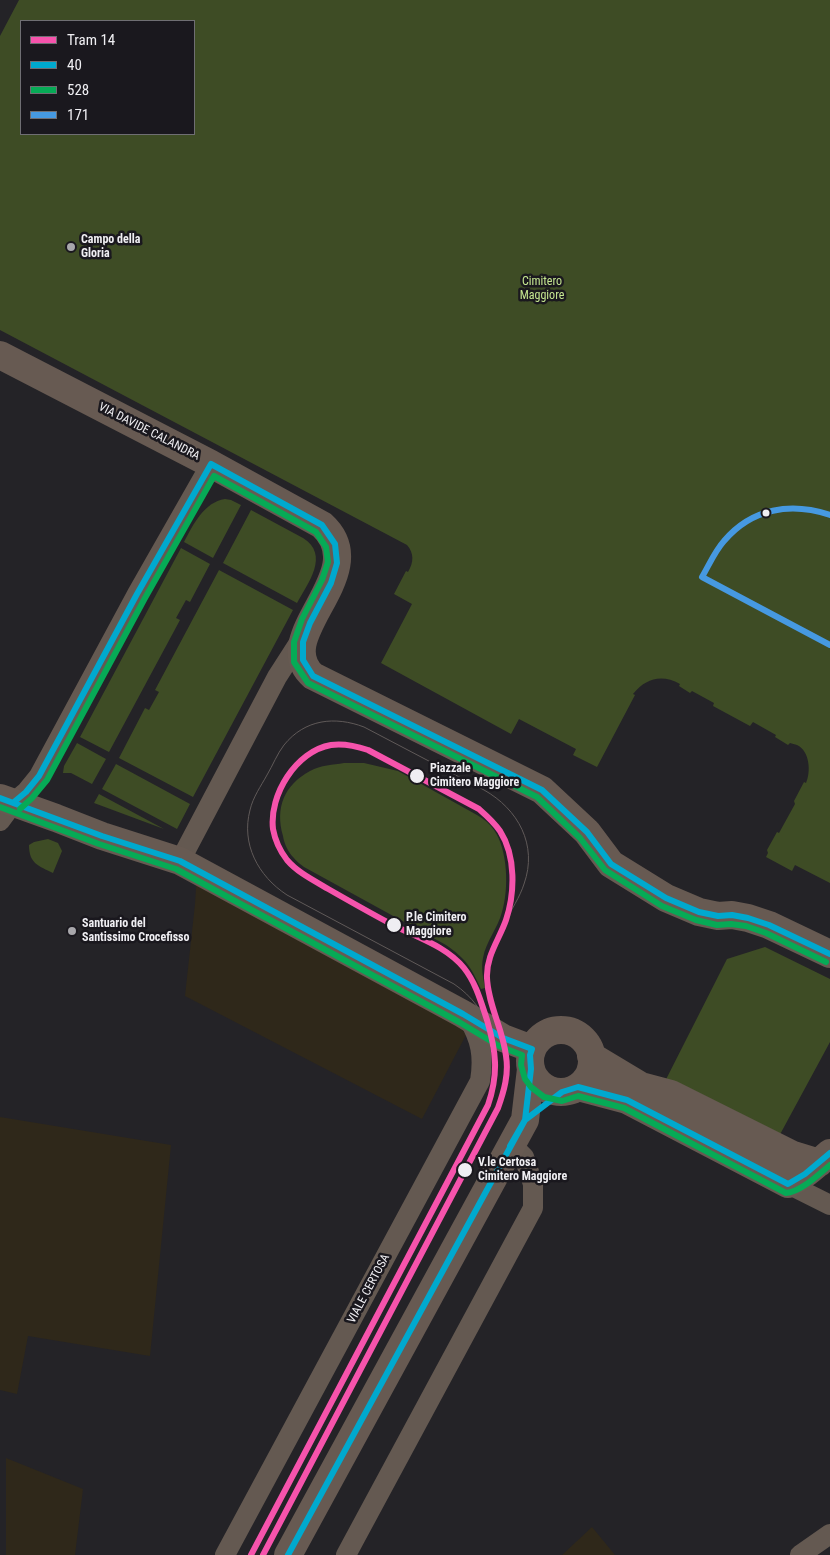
<!DOCTYPE html>
<style>
body{margin:0}
#map{position:relative;width:830px;height:1555px;overflow:hidden;background:#242327;font-family:"Roboto Condensed",sans-serif}
canvas{display:block}
.legend{position:absolute;left:20px;top:20px;width:175px;height:115px;box-sizing:border-box;background:#1a181e;border:1px solid #6f6e73;margin:0;padding:6px 9px;list-style:none;font-size:15px;color:#efeef2}
.legend li{display:flex;align-items:center;gap:10px;height:25px}
.legend b{width:25px;border:1px solid #6f6e73}
</style>
<div id="map">
<canvas width="830" height="1555"></canvas>
<ul class="legend">
<li><b style="height:6px;background:#f653ac"></b>Tram 14</li>
<li><b style="height:6px;background:#00a9ce"></b>40</li>
<li><b style="height:6px;background:#06aa56"></b>528</li>
<li><b style="height:6px;background:#4699e1"></b>171</li>
</ul>
</div>
<script>
const ctx = document.querySelector('canvas').getContext('2d');
ctx.lineJoin = 'round';
function paint(path, color) { ctx.fillStyle = color; ctx.fill(path, 'evenodd'); }
function trace(path, color, width, dash) { ctx.strokeStyle = color; ctx.lineWidth = width; ctx.lineCap = dash ? 'butt' : 'round'; ctx.setLineDash(dash || []); ctx.stroke(path); }
function label(font, color, halo, rows, align = 'center') {
  ctx.font = font + ' "Roboto Condensed",sans-serif'; ctx.lineWidth = 5; ctx.setLineDash([]); ctx.textBaseline = 'middle'; ctx.strokeStyle = halo; ctx.fillStyle = color; for (const [text, x, y, turn = 0] of rows) {
    ctx.save(); ctx.translate(x, y); ctx.rotate((+turn || 0) * Math.PI / 180); ctx.textAlign = isNaN(turn) ? turn : align; if (halo) ctx.strokeText(text, 0, 0); ctx.fillText(text, 0, 0); ctx.restore();
  }
}
const industrial = new Path2D(`
 M197,873L449,1010L466,1035L422,1119L185,996L195,904Z
 M0,1117L171,1145L150,1356L28,1336L17,1394L0,1390Z
 M6,1458L83,1489L75,1555H6Z
 M592,1527L615,1555H562Z`);
const green = new Path2D(`
 M19,0H830V883L795,865L792,871L766,857L768,853L767,850L777,832L779,833L795,804L794,801L804,782L806,783C811,772 810,751 797,745C795,744 792,744 790,743L788,745L775,737L776,735L753,722L750,726L713,706L714,703L692,691L690,693L679,686L680,684C662,674 646,678 633,694L635,695L597,767L573,755L576,749L519,719L511,734L381,663L412,604L394,594L406,571L408,572C414,562 414,553 407,545L0,330V36ZM21,21H194V134H21Z
 M225,499L231,500L241,505L213,558L184,542C193,525 204,502 225,499Z
 M251,510L303,538C330,555 308,583 297,603L223,563Z
 M181,548L210,564L190,602L186,600L176,618L180,620L109,752L80,737Z
 M219,570L293,610L193,797L119,758L145,708L149,710L159,692L155,690Z
 M77,743L106,759L92,784L71,773H63L64,766Z
 M344,763H364L398,771L477,815C484,819 490,824 494,830C508,850 509,889 502,912C498,928 486,941 483,958C481,967 483,978 485,988L481,989C471,967 466,959 446,945L304,867C300,864 296,861 293,857C288,852 284,843 283,836C275,808 284,785 310,771C321,765 333,765 344,763Z
 M116,764L190,804L177,829L102,789Z
 M99,794L164,829L94,803Z
 M48,839L58,843L62,851L53,873C39,866 29,864 29,845L34,842Z
 M765,947L830,979V1042L764,1164L651,1109L727,959Z`);
const minor = new Path2D(`
 M0,821L14,802L26,792L39,776L137,594L211,464
 M180,861L277,677L304,635
 M788,1184L830,1205
 M225,1555L480,1081C484,1056 481,1040 468,1018
 M346,1555L533,1208V1184L524,1157L511,1144
 M800,1555L830,1534`);
const secondary = new Path2D(`
 M0,355L211,464L322,525C375,573 268,636 313,676L542,790L587,832L611,864L666,898L699,912L718,916L732,915L748,918L769,925L830,954
 M0,798L56,818L102,836L180,861L463,1014L503,1038L532,1049
 M530 1061a31 31 0 1 1 62 0a31 31 0 1 1-62 0Z
 M591,1056L641,1086L671,1094L793,1155L819,1163
 M578,1087L627,1100L788,1184C805,1176 816,1165 830,1153
 M288,1555L525,1120L531,1069`);
const tram = new Path2D(`
 M491,1032C482,1011 473,997 454,984L287,895C258,876 241,844 250,810C253,797 261,786 267,775C273,765 277,754 284,745C305,719 335,716 364,727L484,790C518,809 538,845 524,884C520,897 511,910 505,922`);
const bus1 = new Path2D(`
 M0,798L102,836L180,861L463,1014L503,1038L532,1049L530,1055L531,1069L525,1120L288,1555
 M14,802L26,792L39,776L137,594L211,464L322,525L335,544L337,563L331,583L310,623L303,642V660L313,676L542,790L587,832L611,864L666,898L699,912L718,916L732,915L748,918L769,925L830,954
 M510,1146L525,1120L562,1092L578,1087L627,1100L788,1184L805,1174L830,1153`);
const bus2 = new Path2D(`
 M0,807L99,844L176,869L459,1022L499,1046L522,1055L521,1065L525,1079L531,1087L544,1097L562,1101L578,1096L624,1108L786,1193C801,1192 819,1174 830,1165
 M20,809L32,798L47,780L145,598L214,476L316,532L326,547L328,562L322,580L302,619L294,642V662L308,683L537,797L580,838L605,870L662,906L696,920L717,925L731,924L746,926L766,933L826,962`);
const bus3 = new Path2D(`
 M830,515C791,502 752,508 724,541C715,551 709,565 702,577L830,645`);
const tram1 = new Path2D(`
 M251,1555L488,1105C499,1073 496,1051 487,1020C481,1002 476,983 464,968C446,946 418,938 393,925C372,914 351,902 330,890C315,881 298,873 287,860C280,851 275,840 273,829C269,795 296,751 331,745C344,743 356,746 368,750L479,809C487,816 494,822 500,831C516,856 515,893 506,920C499,940 486,956 487,978C488,1005 503,1029 506,1056C509,1074 504,1091 498,1108L263,1555`);
const markers = [
 [71,247,5,"#a8a7ab"],
 [766,513,4.5,"#efeef2"],
 [417,776,8,"#efeef2"],
 [394,925,8,"#efeef2"],
 [72,931,5,"#a8a7ab"],
 [465,1170,8,"#efeef2"]
];
const poiNames = [
 ["Campo della",81,240],
 ["Gloria",81,254],
 ["Santuario del",82,924],
 ["Santissimo Crocefisso",82,938]
];
const parkNames = [
 ["Cimitero",542,282],
 ["Maggiore",542,296]
];
const streetNames = [
 ["VIA DAVIDE CALANDRA",149,432,27],
 ["VIALE CERTOSA",369,1289,-62]
];
const stopNames = [
 ["Piazzale",430,769],
 ["Cimitero Maggiore",430,783],
 ["P.le Cimitero",406,918],
 ["Maggiore",406,932],
 ["V.le Certosa",478,1163],
 ["Cimitero Maggiore",478,1177]
];
paint(industrial, '#2f281a');
paint(green, '#3e4c25');
trace(minor, '#645951', 20);
trace(secondary, '#675a52', 28);
trace(tram, '#605a59', 1);
trace(bus1, '#00a9ce', 6);
trace(bus2, '#06aa56', 6);
trace(bus3, '#4699e1', 6);
trace(tram1, '#f653ac', 6);
for (const [x, y, r, color] of markers) { const dot = new Path2D(); dot.arc(x, y, r, 0, 2 * Math.PI); ctx.fillStyle = color; ctx.fill(dot); trace(dot, '#1a181e', 2); }
label('bold 12px', '#efeef2', '#1a181e', poiNames, 'left');
label('12px', '#c5e690', '#1a181e', parkNames);
label('12px', '#efeef2', '#1a181e', streetNames);
label('bold 12px', '#efeef2', '#1a181e', stopNames, 'left');
</script>
